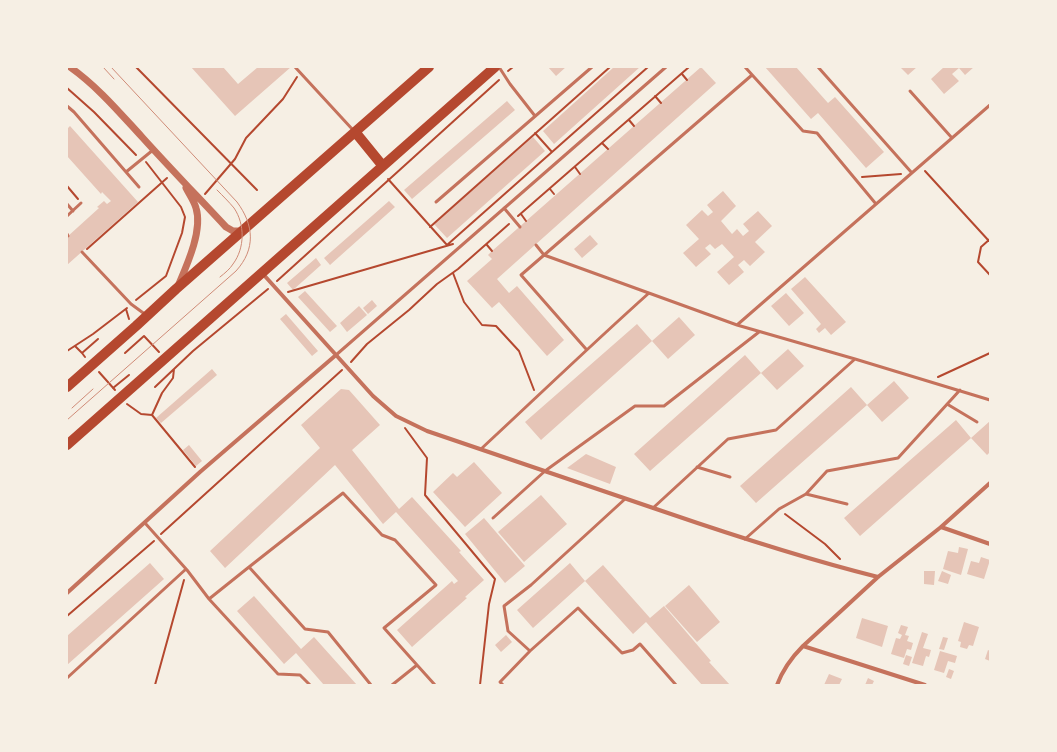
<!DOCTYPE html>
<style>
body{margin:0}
#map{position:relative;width:1057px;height:752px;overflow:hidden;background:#f6efe4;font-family:"PT Sans",sans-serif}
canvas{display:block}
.frame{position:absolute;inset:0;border:68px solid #f6efe4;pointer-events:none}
</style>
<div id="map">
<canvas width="1057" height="752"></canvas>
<div class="frame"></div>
</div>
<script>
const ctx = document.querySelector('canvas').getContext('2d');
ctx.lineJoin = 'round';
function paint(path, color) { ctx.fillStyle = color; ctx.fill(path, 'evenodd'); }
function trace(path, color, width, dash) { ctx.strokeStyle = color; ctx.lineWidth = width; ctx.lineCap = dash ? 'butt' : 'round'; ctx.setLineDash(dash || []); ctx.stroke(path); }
const building = new Path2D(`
 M191,67H223L238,84L258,67H291L235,116Z
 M548,67H566L556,76Z
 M614,67H640L554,144L543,131Z
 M701,67L716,83L497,279L509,293L517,286L564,340L547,356L499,302L492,308L467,281L492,259L488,255L492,251Z
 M765,67H796L828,103L835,97L884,152L866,168L818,113L811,119Z
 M900,67H917L908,75Z
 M944,67H974L965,75L959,68L952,74L959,81L944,94L931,79Z
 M507,101L515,110L412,199L404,190Z
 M70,126L138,202L67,265V237L99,208L97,207L104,201L107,204L111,201L102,192L101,194L67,156V129Z
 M533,137L545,151L447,238L434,224Z
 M723,191L736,206L721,221L732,234L737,229L743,236L749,231L743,224L758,211L772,226L755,242L765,252L750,266L744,260L738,265L744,272L729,285L717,272L734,257L722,244L715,249L710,244L705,248L711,254L696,267L683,253L699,239L686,225L702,210L708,216L713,212L707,205Z
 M389,201L395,207L330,265L324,258Z
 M590,235L598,244L582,258L574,249Z
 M316,258L321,265L293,290L287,283Z
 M805,277L846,322L831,335L825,328L819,333L816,329L821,324L791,289Z
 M305,291L337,326L330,332L298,297Z
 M786,293L804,313L789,326L771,306Z
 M372,300L377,306L368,314L363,308Z
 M359,306L367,315L347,332L340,323Z
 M286,314L318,351L312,356L280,319Z
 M679,317L695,335L668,359L652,341L541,440L525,422L637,324L652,341Z
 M788,349L804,366L777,390L761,373Z
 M745,355L761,373L650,471L634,454Z
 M212,369L217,375L161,423L156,418Z
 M894,381L909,398L882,422L867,405Z
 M851,387L867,405L756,503L740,486Z
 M341,389L349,390L380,425L352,450L399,509L412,497L461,551L459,552L484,580L465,597L467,598L412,647L397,630L452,581L454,584L458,581L396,512L383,524L335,465L225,568L210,551L320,448L301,425Z
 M956,420L971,438L990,421V452L987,455L971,438L860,536L844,518Z
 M189,445L202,461L196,466L183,450Z
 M586,454L616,467L610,484L567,468Z
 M474,462L502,493L465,527L433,492L453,473L457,477Z
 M541,495L567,524L524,562L498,532Z
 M484,518L525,566L505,583L465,534Z
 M959,547L968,549L961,575L943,569L948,551L958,553Z
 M981,557L990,560L984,579L967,574L971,561L979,563Z
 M150,563L164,579L67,665V636Z
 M570,563L585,581L533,628L517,610Z
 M603,565L650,618L664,606L711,661L709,662L730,685H702L646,622L633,634L585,581Z
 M924,571H935L934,585L924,584Z
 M942,571L951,575L948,584L938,581Z
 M689,585L720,622L697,642L665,606Z
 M254,596L301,649L314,637L357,685H324L296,653L284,664L237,611Z
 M862,618L888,626L882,647L856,638Z
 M964,622L979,627L973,646L969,645L967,649L960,647L961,642L958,641Z
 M901,625L908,627L905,635L909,636L907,641L913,643L911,650L907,649L904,658L891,654L896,638L900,639L902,635L898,633Z
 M922,632L928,634L923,648L931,650L929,657L926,656L923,666L912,663Z
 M506,635L512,642L501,652L495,645Z
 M943,637L948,638L944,650L939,649Z
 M988,650L990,651V661L985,659Z
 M940,651L957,656L955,663L948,661L944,673L934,670Z
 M906,655L912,657L909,666L903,664Z
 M949,669L954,671L951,679L946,677Z
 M829,674L842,679L839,685H824Z
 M868,678L874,681L872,685H865Z`);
const path = new Path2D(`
 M136,67L257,190
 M508,71L513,67
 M682,74L687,80
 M67,88L94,112L136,155
 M655,96L661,103
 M629,120L634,126
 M535,133L552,152
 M602,143L608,149
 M575,167L580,174
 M925,171L989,241
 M862,177L901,174
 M388,179L447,245L648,67
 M67,186L78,199
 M550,189L554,194
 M205,194L235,159L246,138L283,99L297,77
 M521,214L526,221
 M518,216L689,67
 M430,227L610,67
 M990,239L981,247L978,262L990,275
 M487,245L492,251
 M87,249L167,178
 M453,273L464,302L482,325L496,326L519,351L534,390
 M277,281L499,80
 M288,292L453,244
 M136,300L166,276L182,233L185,217L181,207L146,162
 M126,309L129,319
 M75,346L82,353
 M67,351L93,334L127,308
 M125,353L144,336L159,352
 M85,357L82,353L98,339
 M351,362L367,344L409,310L437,284L458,269L509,224
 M99,372L115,390
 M938,377L990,353
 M155,387L193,351L268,289
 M113,388L129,375
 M127,404L141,414L152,415L162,393L173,378L174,369
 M152,415L195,467
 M405,428L427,458L425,495L495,579L489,604L480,685
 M785,514L825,544L840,559
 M161,534L342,370
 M67,616L154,541
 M155,685L184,580`);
const service = new Path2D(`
 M295,67L353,130
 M499,67L510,84L535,116
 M745,67L803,131L817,133L876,204
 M818,67L912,173
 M910,91L952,138
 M67,106L74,112L139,187
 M126,172L153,150
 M436,202L592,67
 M67,204L73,211
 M504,208L520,227
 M67,216L81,203
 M67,234L68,236
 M536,245L544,255L737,325L855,359L990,400
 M82,252L131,304L146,315
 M737,325L990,105
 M586,349L521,275L752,75
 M336,355L666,67
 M947,404L977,422
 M481,449C537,397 592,344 649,293
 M697,467L730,477
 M806,494L847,504
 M653,508L728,439L776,430L855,359
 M493,518L545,471L635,406H664L759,332
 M145,523L187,570L209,599L249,567
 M745,539L779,509L806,494L827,471L898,458L960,390
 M209,599L278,674L300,675L310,685
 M530,651L508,631L504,606L531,585L625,499
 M67,678L186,569
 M371,685L328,632L305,629L249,567L343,493L382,535L395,540L436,585L384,628L417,665
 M392,685L417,665L435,685
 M503,685L500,682L530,651L578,608L622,653L633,650L640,644L676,685`);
const minor = new Path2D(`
 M263,274L373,396L396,416L427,431C507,458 586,485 665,512C735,536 806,559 878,577
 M941,527L990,544
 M67,593L200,472L336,355
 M803,646L925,685
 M777,685C783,669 791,658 803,646L878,577L941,527L990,483`);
const tertiary = new Path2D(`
 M70,67C98,87 119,112 142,137C170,168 198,197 226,227L233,231H242
 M178,286C187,265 203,230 196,208C194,201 189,194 186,188`);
const trunk = new Path2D(`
 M356,133L382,165
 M67,387L136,326L176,289L429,67
 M67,445L495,67`);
const tram = new Path2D(`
 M103,67L114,79
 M217,190C223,196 229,202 234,208C245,224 245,248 233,264C230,269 225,273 220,277
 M72,408L93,389
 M67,420L236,271C256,249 254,225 237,202L111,67`);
paint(building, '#e6c5b7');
trace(path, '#b5482f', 2);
trace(service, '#c5725c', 3);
trace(minor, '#c5725c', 4);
trace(tertiary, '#c5725c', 7);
trace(trunk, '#b5482f', 10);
trace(tram, '#cf8b77', 1);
</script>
